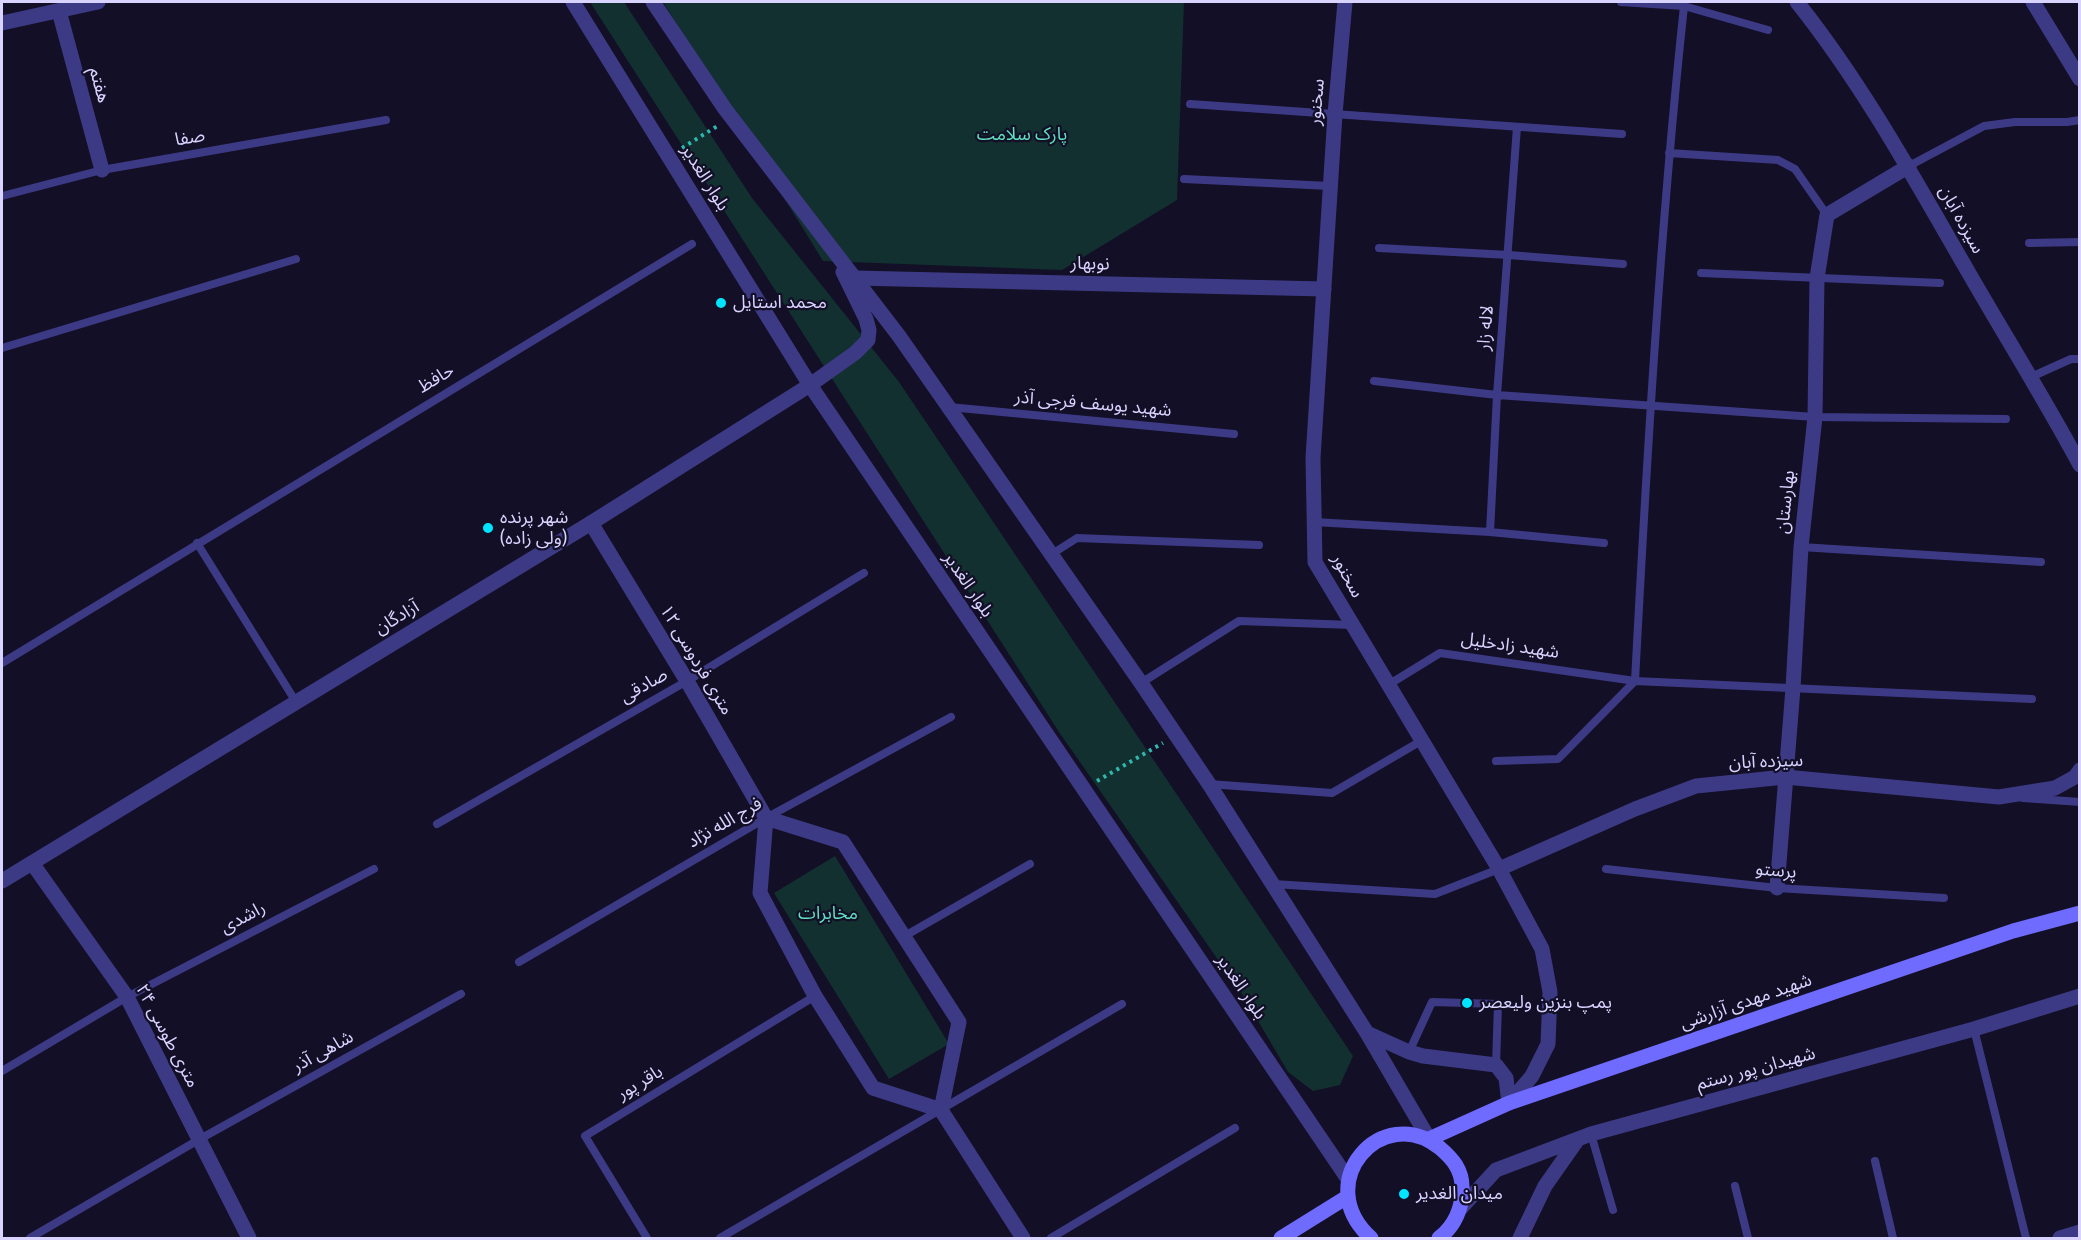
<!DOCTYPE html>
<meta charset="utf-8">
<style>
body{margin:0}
#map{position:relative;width:2081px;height:1240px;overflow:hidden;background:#130f26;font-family:"Fira Sans Condensed",sans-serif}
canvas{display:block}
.frame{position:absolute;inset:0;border:3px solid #d9d4ff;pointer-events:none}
</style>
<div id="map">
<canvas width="2081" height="1240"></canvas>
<div class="frame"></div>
</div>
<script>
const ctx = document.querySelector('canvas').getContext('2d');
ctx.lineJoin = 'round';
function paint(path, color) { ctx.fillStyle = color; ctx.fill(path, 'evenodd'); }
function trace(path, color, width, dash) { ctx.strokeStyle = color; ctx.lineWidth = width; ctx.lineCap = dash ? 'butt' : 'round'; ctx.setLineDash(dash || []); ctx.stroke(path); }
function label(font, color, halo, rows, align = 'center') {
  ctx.font = font + ' "Fira Sans Condensed","Noto Sans Arabic",sans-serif'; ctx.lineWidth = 4.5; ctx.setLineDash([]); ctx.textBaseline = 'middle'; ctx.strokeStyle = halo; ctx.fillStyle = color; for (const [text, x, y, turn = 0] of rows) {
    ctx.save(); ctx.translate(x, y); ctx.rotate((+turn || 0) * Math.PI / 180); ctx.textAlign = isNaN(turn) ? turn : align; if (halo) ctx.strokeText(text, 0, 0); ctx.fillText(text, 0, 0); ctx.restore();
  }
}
const green = new Path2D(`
 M590,2H624L752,198L899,382L1353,1056L1340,1085L1313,1091L1288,1072L1244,997L1059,732Z
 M663,2H1184L1177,200L1062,270L823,261Z
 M835,856L949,1044L889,1079L774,893Z`);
const path = new Path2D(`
 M682,148L719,125
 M1097,781L1163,743`);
const service = new Path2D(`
 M1621,2L1684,6L1768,30
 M1190,104L1622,134
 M1669,153L1778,160L1795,169L1827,215
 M1909,166L1984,126L2015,122H2067L2080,120
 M1184,179L1330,186
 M2,196L102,170L386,120
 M2029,243L2080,242
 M1379,248L1509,255L1623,264
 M1701,273L1940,283
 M2,348L296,259
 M2031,377L2071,359H2080
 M1374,381L1497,395L1815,417L2006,419
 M949,407L1234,434
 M1314,522L1490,532L1604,543
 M1490,532L1497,395L1517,127
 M197,543L296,702
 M1801,547L2041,562
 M1052,554L1077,538L1259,545
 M2,663L692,244
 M1141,683L1239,621L1353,625
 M1388,685L1440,653L1635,681L2032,699
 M1496,761L1558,759L1635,681C1647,455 1660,230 1684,6
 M1209,784L1332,793L1421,741
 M2023,798L2080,802
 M437,824L687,681L864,573
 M1606,869L1777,888L1944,898
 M1273,884L1435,894L1499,869
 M903,937L1030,864
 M519,962L766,818L951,717
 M1974,1029L2026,1238
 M1409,1052L1432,1002L1498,1004L1496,1065
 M2,1071L127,997L374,869
 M1591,1134L1613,1210
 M1875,1161L1893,1238
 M1735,1186L1748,1238
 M30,1238L200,1139L461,994
 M647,1238L585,1136L815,996
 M720,1238L1122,1004
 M1051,1238L1235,1128`);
const minor = new Path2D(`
 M2033,2L2080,79
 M59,11L102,170
 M855,278L1324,289
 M591,523L687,681L766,818
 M766,818L760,893L815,996L873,1088L941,1110L1023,1238
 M766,818L843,842L959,1022L941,1110
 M32,863L127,997L249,1238
 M1777,888L1793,688L1801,547L1815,417L1817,278L1827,215L1909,166
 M1460,1209L1496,1170L1591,1134L1974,1029L2080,996
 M1520,1238L1545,1186L1578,1139
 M2060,1238L2080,1232`);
const tertiary = new Path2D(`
 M573,2L810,385L1348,1179
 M653,2L725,109L899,336L1141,683L1209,784L1367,1033L1429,1139
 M1345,2L1335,114L1313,458L1315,562L1499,869L1542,949L1550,992L1548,1044L1532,1076L1509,1103
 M1797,2C1864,86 1916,182 1970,275C2007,339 2045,400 2080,465
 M2,23L98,2
 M1499,869L1635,809L1696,786L1785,777L1999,797L2055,788L2075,777L2080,770
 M2,881L591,523L810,385L855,353L868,340L869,330L866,319L843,272
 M1367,1033L1409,1052L1423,1056L1496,1065L1506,1078L1509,1103`);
const secondary = new Path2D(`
 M1429,1139L1509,1103L2013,931L2080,913
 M1281,1238L1347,1197
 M1371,1238C1310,1183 1382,1101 1440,1148C1453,1159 1462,1170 1462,1187C1463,1207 1455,1226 1439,1238`);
const markers = [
 [721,303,6,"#00e5ff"],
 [488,528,6,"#00e5ff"],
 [1467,1003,6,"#00e5ff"],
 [1404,1194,6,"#00e5ff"]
];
const streetNames = [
 ["هفتم",99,85,75],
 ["سخنور",1317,102,-85],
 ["صفا",190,138,-10],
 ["بلوار الغدیر",705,178,58],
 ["سیزده آبان",1961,220,61],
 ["نوبهار",1090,264,1],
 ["لاله زار",1486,328,-85],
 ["حافظ",436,379,-31],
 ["شهید یوسف فرجی آذر",1093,404,5],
 ["بهارستان",1786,502,-84],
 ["سخنور",1347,576,62],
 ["بلوار الغدیر",968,585,56],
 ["آزادگان",397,618,-31],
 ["شهید زادخلیل",1510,646,8],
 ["۱۲ متری فردوسی",696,660,59],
 ["صادقی",644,686,-30],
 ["سیزده آبان",1766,762,-2],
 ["فرج الله نژاد",725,823,-30],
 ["پرستو",1776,871,5],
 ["راشدی",243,918,-28],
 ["بلوار الغدیر",1241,987,56],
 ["شهید مهدی آزارشی",1746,1002,-19],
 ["۲۴ متری طوسی",167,1036,62],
 ["شاهی آذر",323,1052,-29],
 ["شهیدان پور رستم",1756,1069,-15],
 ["باقر پور",640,1083,-31]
];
const parkNames = [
 ["پارک سلامت",1022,135],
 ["مخابرات",828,914]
];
const poiNames = [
 ["محمد استایل",733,303],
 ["شهر پرنده",500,518],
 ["(ولی زاده)",500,539],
 ["پمپ بنزین ولیعصر",1479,1003],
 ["میدان الغدیر",1416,1194]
];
paint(green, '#12302f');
trace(path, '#2fb8b0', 4, [3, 4.5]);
trace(service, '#3d3a85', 8);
trace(minor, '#3d3a85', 15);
trace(tertiary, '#3d3a85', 15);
trace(secondary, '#6f6bff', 15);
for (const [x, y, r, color] of markers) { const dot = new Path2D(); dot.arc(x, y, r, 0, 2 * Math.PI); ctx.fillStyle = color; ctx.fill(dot); trace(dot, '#130f26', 2); }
label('18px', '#d9d4ff', '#130f26', streetNames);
label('18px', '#5fe0c0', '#130f26', parkNames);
label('18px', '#d9d4ff', '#130f26', poiNames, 'left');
</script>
